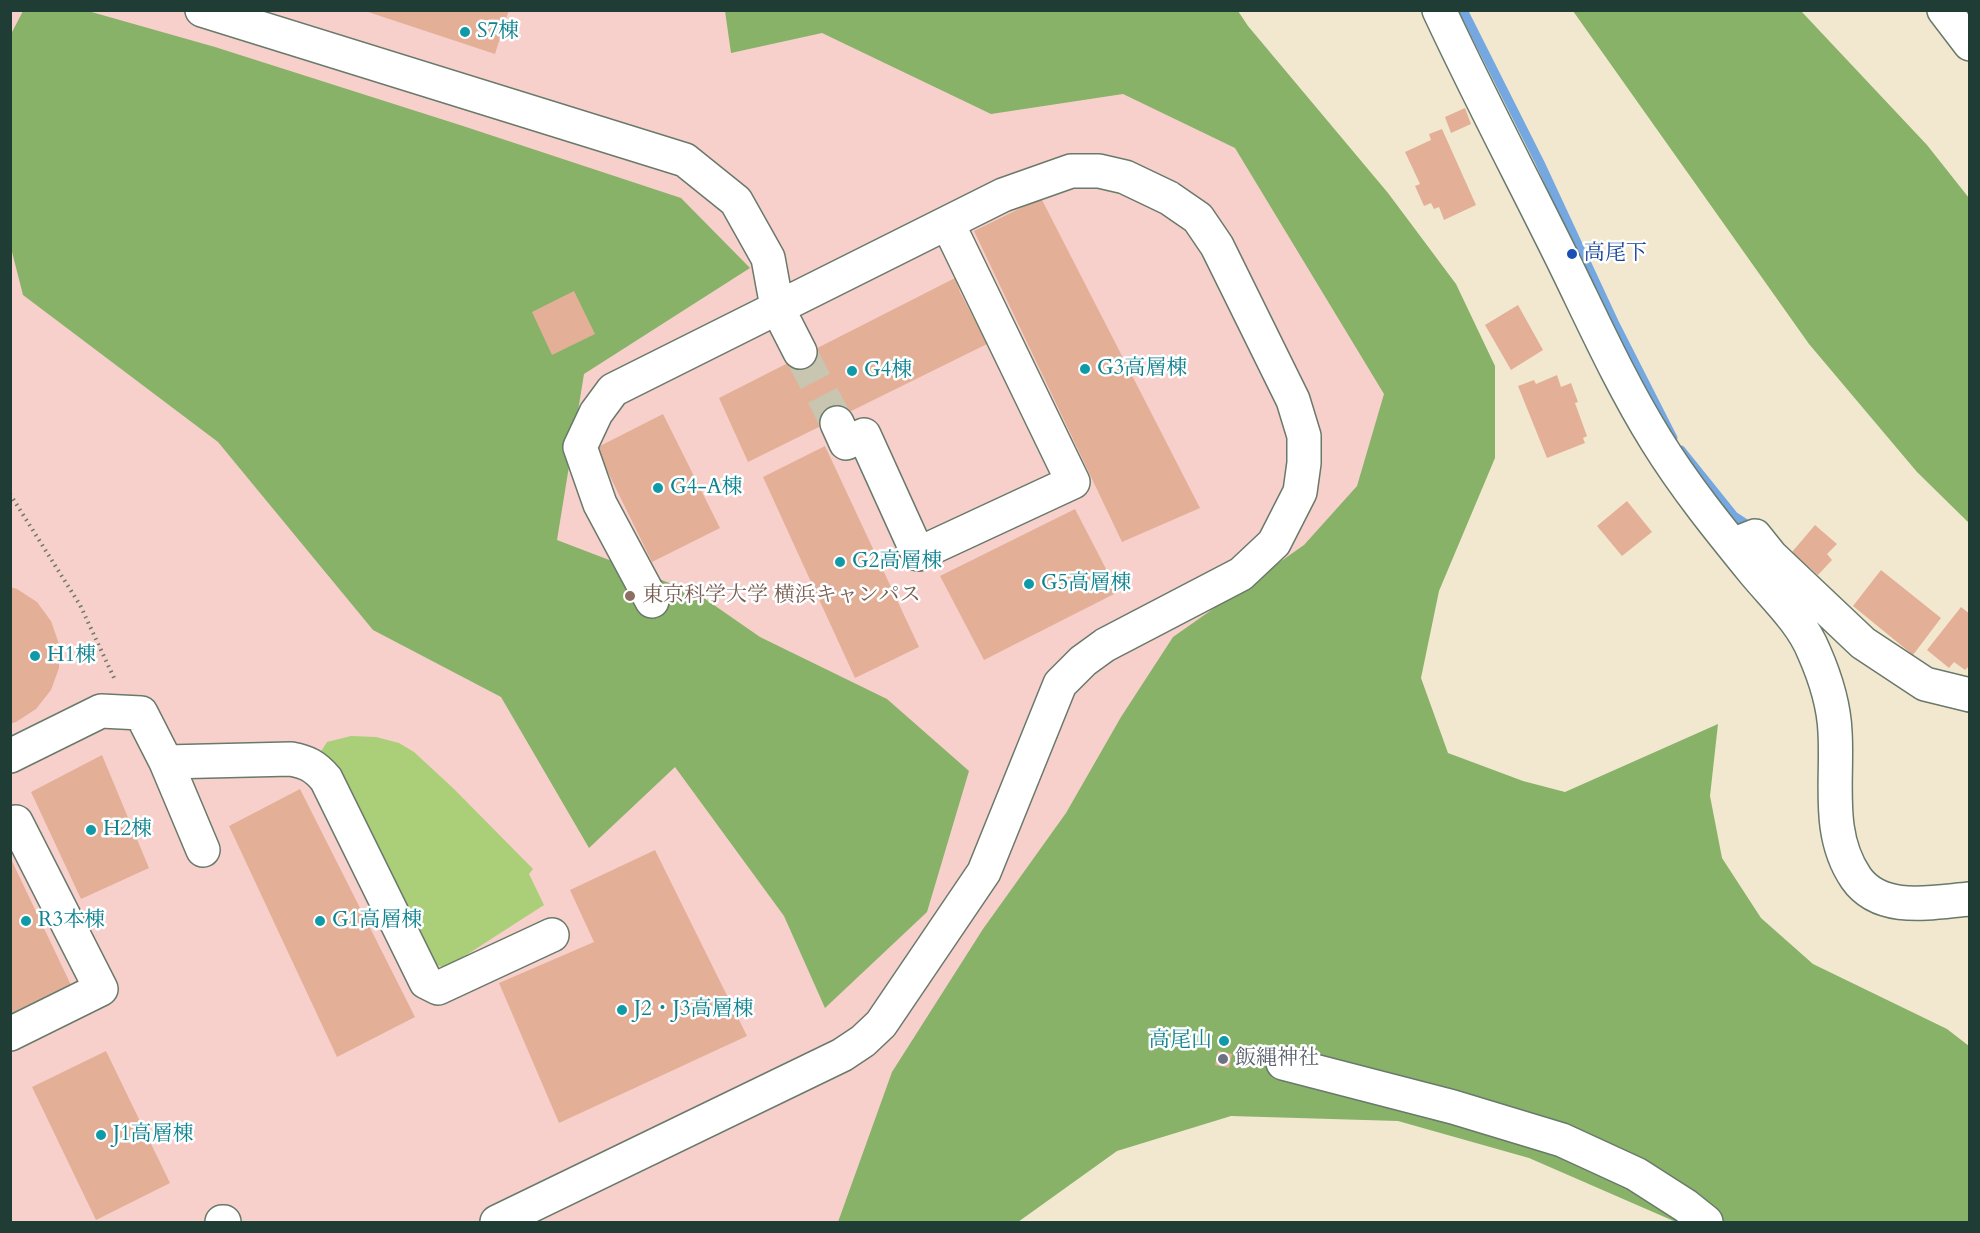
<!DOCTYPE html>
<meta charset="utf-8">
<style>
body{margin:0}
#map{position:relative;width:1980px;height:1233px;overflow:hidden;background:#f2e8cf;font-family:Cardo,serif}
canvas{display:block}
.frame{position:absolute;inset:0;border:12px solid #1f3d34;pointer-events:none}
</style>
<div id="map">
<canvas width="1980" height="1233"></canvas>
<div class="frame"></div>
</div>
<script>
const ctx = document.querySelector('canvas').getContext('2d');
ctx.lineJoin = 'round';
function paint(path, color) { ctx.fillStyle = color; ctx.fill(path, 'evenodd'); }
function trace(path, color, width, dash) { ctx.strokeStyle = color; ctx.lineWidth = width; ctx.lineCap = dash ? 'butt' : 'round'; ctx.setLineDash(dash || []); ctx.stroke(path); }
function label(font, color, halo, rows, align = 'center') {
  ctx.font = font + ' Cardo,"Noto Serif JP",serif'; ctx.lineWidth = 5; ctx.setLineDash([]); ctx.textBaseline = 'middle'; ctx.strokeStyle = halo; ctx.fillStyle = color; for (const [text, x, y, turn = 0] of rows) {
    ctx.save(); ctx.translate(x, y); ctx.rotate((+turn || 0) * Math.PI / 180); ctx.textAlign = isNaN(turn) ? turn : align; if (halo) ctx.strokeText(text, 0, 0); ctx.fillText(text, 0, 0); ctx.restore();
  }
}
const built = new Path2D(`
 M10,11H1148L1259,124L1392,397L1370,474L849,1222H11Z`);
const green = new Path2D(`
 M351,736L376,737L399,743L414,752L454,789L533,869L529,874L544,905L446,968L430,963L320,753L327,742Z`);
const forest = new Path2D(`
 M23,11H88L215,47L463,126L681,198L750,268L584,374L557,540L698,594L760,637L887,699L969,771L927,912L825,1008L784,916L675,767L589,848L501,697L373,630L218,442L23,295L11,248L10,36Z
 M725,11H1238L1248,26L1388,193L1456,284L1495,366V458L1439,591L1421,678L1448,753L1523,781L1565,792L1718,724L1710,796L1722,858L1761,918L1813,964L1947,1029L1969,1046V1222H1676L1529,1158L1398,1121L1231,1116L1117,1151L1018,1222H838L892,1072L983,929L1066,813L1121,717L1173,637L1304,545L1357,486L1384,394L1235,148L1123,94L991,114L822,33L731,53Z
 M1573,11H1801L1927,145L1969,198V523L1917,472L1809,344Z`);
const stream = new Path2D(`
 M1463,10L1540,163L1614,322L1673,438
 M1681,450L1734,516L1754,529`);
const building = new Path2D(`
 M362,10H509L495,54Z
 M1465,108L1471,124L1451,133L1445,117Z
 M1442,129L1476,205L1444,220L1439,207L1434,209L1431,203L1424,206L1415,186L1420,184L1405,152L1431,140L1429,134Z
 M1041,198L1200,508L1122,542L974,231Z
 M955,278L960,292L987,344L748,462L719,398Z
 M574,291L595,334L552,355L532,312Z
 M1518,305L1543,350L1511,370L1485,325Z
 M1557,375L1561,387L1571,383L1578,402L1575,403L1587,436L1583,438L1585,443L1547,458L1518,386L1534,380L1536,384Z
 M663,414L720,528L652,562L596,448Z
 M825,446L919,647L855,678L763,477Z
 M1627,501L1652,532L1622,556L1597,526Z
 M1075,509L1118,592L984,660L940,576Z
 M1815,525L1837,544L1827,554L1832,560L1818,575L1792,552Z
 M1881,570L1941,618L1913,655L1853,606Z
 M10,587L17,589L37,602L51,621L59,644V668L51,690L36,709L16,722L10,724Z
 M1961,607L1970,614V665L1965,670L1954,662L1949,668L1927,650Z
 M102,755L149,868L81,899L31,792Z
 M300,789L415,1017L337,1057L229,826Z
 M655,850L747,1036L559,1123L499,983L594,942L570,890Z
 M10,857L71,985L10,1014Z
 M106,1051L170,1183L96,1220L32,1087Z
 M1218,1051L1232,1054L1229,1068L1215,1065Z`);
const minorTunnel = new Path2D(`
 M800,352L837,423`);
const path = new Path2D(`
 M10,494L80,605L115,680
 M1239,1059L1253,1058`);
const minor = new Path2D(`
 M202,10L685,160L736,201L768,258L777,307L800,352
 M1439,10C1478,94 1521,175 1562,258C1592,319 1620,382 1656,440C1685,487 1720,530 1755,573C1776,598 1802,622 1814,652C1825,677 1834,706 1835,732C1838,782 1826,834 1856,878C1881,914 1933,902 1970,899
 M837,423L846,443L864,435L918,554L1073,482L948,224
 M1740,542L1755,536L1771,556L1863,643L1925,684L1970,695
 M10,756L101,711L141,713L166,762L203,850
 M166,762L291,759C307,762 315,766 326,779L426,982L438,988L552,935
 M10,1034L101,989L16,822
 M1283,1063L1453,1107L1562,1140L1636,1174L1686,1206L1706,1222
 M222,1222H224
 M497,1222L842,1055L863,1041L881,1024L984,872L1060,684L1083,661L1105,645L1241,574L1274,543L1300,492L1304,463V436L1293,400L1217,246L1198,218L1169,198L1125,177L1099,171H1071L1003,195L613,390L596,413L580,447L600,504L652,601`);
const highway = new Path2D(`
 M1944,10L1970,44`);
const markers = [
 [465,32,6,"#0f9aa8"],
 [1572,254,6,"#1a4fb4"],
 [1085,369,6,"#0f9aa8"],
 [852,371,6,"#0f9aa8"],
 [658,488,6,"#0f9aa8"],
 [840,562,6,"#0f9aa8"],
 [1029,584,6,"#0f9aa8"],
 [630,596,6,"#8d6e63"],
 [35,656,6,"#0f9aa8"],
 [91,830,6,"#0f9aa8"],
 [26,921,6,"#0f9aa8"],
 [320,921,6,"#0f9aa8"],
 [622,1010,6,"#0f9aa8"],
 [1224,1041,6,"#0f9aa8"],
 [1223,1059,6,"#6b7280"],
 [101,1135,6,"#0f9aa8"]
];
const cultureNames = [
 ["S7棟",477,32],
 ["G3高層棟",1097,369],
 ["G4棟",864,371],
 ["G4-A棟",670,488],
 ["G2高層棟",852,562],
 ["G5高層棟",1041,584],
 ["H1棟",47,656],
 ["H2棟",103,830],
 ["R3本棟",38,921],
 ["G1高層棟",332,921],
 ["J2・J3高層棟",634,1010],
 ["高尾山",1212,1041,"right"],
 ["J1高層棟",113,1135]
];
const transitNames = [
 ["高尾下",1584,254]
];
const educationNames = [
 ["東京科学大学 横浜キャンパス",642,596]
];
const worshipNames = [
 ["飯縄神社",1235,1059]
];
paint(built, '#f7d0cc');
paint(green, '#aacf78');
paint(forest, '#87b268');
trace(stream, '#75a7e0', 9);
paint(building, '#e3b097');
trace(minorTunnel, '#c8c6b0', 33, [33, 16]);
trace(minor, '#69796a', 36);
trace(highway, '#69796a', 36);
trace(path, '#69796a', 4, [1.5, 4.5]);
trace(minor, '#fff', 33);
trace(highway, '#fff', 33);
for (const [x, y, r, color] of markers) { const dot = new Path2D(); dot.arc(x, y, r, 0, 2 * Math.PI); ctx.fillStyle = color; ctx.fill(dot); trace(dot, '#fff', 2); }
label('21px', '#0d838f', '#fff', cultureNames, 'left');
label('21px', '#164399', '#fff', transitNames, 'left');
label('21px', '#785e54', '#fff', educationNames, 'left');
label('21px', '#5b616d', '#fff', worshipNames, 'left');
</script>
